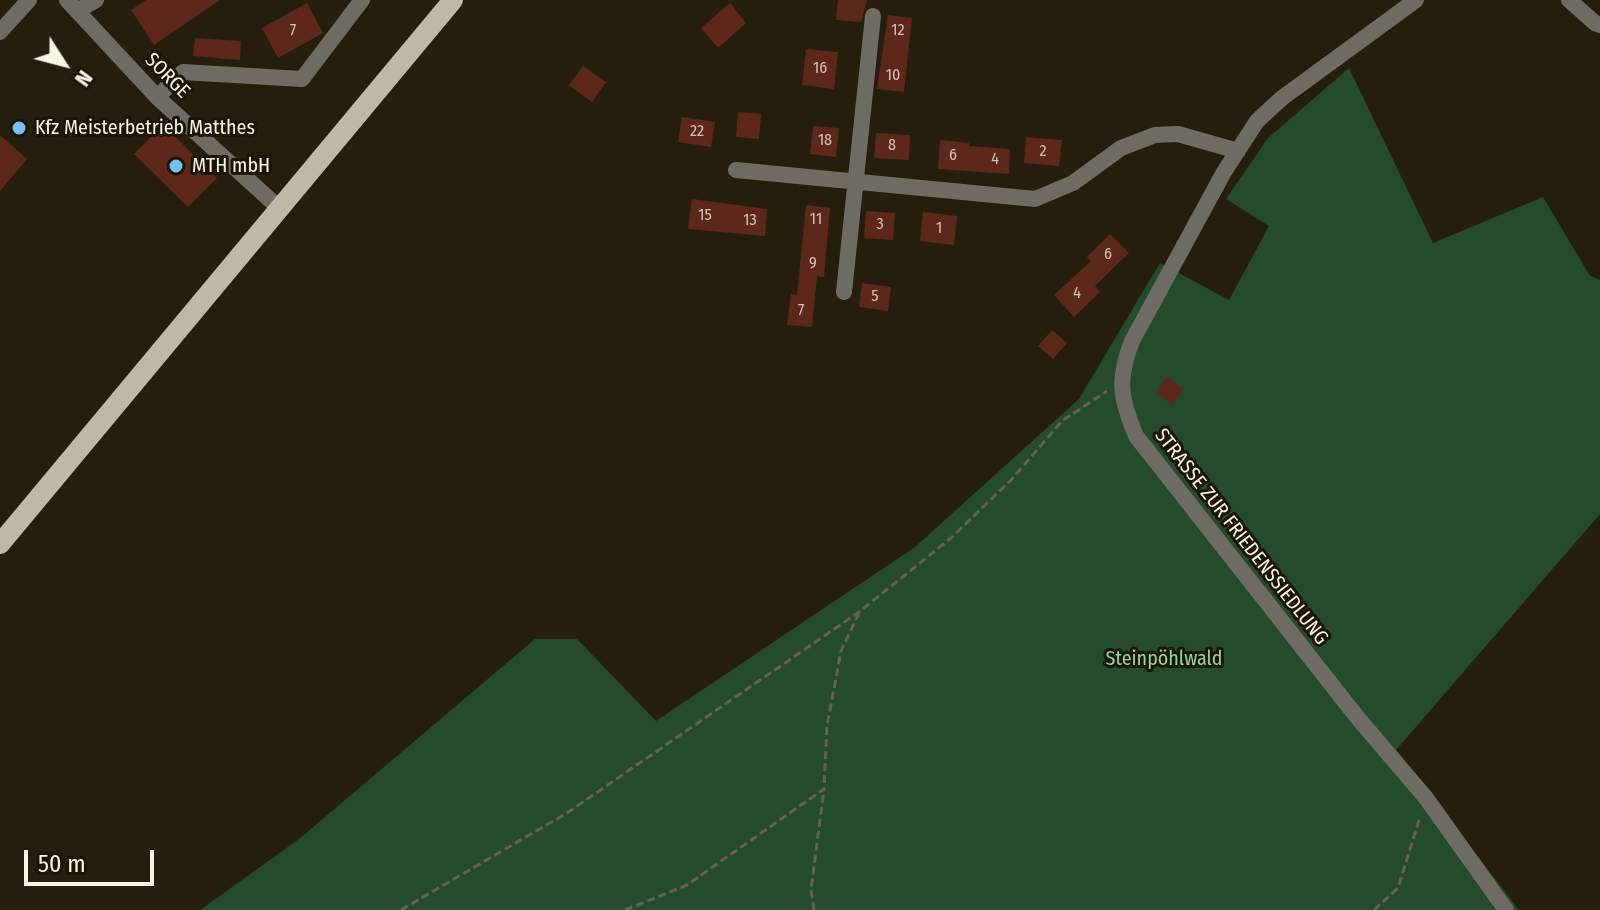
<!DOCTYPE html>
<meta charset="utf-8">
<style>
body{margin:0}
#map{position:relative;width:1600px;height:910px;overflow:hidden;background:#251e0c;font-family:"Fira Sans Condensed",sans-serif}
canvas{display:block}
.north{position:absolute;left:24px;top:24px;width:80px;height:80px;-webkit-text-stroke:6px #1c1504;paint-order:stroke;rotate:126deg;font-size:22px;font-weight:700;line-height:32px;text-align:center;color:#f9f4e8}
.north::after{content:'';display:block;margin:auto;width:28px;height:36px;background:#f9f4e8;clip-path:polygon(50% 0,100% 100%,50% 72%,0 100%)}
.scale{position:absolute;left:24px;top:850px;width:130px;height:36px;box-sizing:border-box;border:4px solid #f9f4e8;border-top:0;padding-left:10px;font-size:24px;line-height:28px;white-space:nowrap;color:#f9f4e8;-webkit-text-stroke:6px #1c1504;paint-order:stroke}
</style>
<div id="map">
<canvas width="1600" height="910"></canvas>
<div class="north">N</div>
<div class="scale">50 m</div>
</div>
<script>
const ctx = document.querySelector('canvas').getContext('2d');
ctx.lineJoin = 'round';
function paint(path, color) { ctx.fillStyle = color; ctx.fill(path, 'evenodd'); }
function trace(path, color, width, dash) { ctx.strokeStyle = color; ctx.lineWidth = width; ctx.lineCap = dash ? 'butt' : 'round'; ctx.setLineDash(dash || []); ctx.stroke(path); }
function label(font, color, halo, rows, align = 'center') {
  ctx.font = font + ' "Fira Sans Condensed",sans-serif'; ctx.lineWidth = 6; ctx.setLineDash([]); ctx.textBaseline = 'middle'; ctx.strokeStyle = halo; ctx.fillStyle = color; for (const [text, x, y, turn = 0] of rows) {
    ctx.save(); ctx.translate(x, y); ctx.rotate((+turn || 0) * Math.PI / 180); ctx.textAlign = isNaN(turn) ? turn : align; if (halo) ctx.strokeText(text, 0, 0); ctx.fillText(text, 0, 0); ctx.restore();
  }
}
const green = new Path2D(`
 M1349,68L1433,243L1543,197L1590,276L1600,280V514L1396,750L1519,910H200L299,839L535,639H577L656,721L915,547L1079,399L1160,263L1229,300L1269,226L1226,199L1268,138Z`);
const building = new Path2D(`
 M146,0H220L154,45L131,10Z
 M838,0H867L861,22L836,20Z
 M307,3L323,33L278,58L262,28Z
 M730,3L746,23L718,48L701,28Z
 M888,15L912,18L904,92L877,89Z
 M195,38L241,41L240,60L193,56Z
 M806,49L838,52L834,89L802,85Z
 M583,66L606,82L592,102L569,85Z
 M738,112L761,114L759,139L736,137Z
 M682,117L715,122L711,147L678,142Z
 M163,125L217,178L188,207L134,154Z
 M813,126L839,128L836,157L810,154Z
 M876,133L910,135L909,160L874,158Z
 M0,135L27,159L0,191Z
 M1026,137L1062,140L1059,166L1024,163Z
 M940,140L969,143V146L1010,149L1009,174L938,169Z
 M692,199L767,209L765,236L688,229Z
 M806,205L830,208L824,277L817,276L812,327L787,325L791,294L797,295Z
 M866,211L895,213L893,240L864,238Z
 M923,212L957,216L954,245L920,241Z
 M1110,234L1129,253L1095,286L1100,292L1074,317L1054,295L1091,261L1087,257Z
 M862,283L891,287L888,311L859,307Z
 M1052,330L1067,343L1053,359L1038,346Z
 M1167,377L1184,389L1172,405L1156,392Z`);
const path = new Path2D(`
 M401,910L567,813L859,612L951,538L1012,479L1062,421L1107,391
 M625,910L687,885L824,789L827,726L841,651L859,613
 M814,910L811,890L824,789
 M1374,910L1398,888L1420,817`);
const minor = new Path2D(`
 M67,0L157,97L278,207
 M1416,0L1282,98L1257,121L1224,172L1132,341C1117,380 1120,398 1136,436L1357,717L1426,798L1506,910
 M1569,0L1595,23L1600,25
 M77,11L96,0
 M0,32L29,0
 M157,97L183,72L302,79L362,0
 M736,170L1035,199L1073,183L1121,148L1155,135L1178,134L1238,151
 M844,292L873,16`);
const primary = new Path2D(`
 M0,544L453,0`);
const markers = [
 [19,128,8,"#74c0f6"],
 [176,166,8,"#74c0f6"]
];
const numberNames = [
 ["7",293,31],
 ["12",898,31],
 ["16",820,69],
 ["10",893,76],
 ["22",697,132],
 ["18",825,141],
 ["8",892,146],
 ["2",1043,152],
 ["6",953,156],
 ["4",995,160],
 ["15",705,216],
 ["11",816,220],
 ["13",750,221],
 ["3",880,225],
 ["1",939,229],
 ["6",1108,255],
 ["9",813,264],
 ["4",1077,294],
 ["5",875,297],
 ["7",801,311]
];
const streetNames = [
 ["SORGE",167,76,45],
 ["STRASSE ZUR FRIEDENSSIEDLUNG",1241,537,52]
];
const poiNames = [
 ["Kfz Meisterbetrieb Matthes",35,128],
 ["MTH mbH",192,166]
];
const parkNames = [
 ["Steinpöhlwald",1164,659]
];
paint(green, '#244c2c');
paint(building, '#5d281b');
trace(path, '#676150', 3, [8, 4]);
trace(minor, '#6e6b62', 16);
trace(primary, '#bfb8a5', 20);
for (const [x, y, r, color] of markers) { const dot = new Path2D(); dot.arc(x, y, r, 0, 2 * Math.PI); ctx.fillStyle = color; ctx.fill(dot); trace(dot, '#1c1504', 3); }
label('16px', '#d2c1b5', null, numberNames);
label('20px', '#f9f4e8', '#1c1504', streetNames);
label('20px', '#f9f4e8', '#1c1504', poiNames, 'left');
label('20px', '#8ed79b', '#1c1504', parkNames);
</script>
